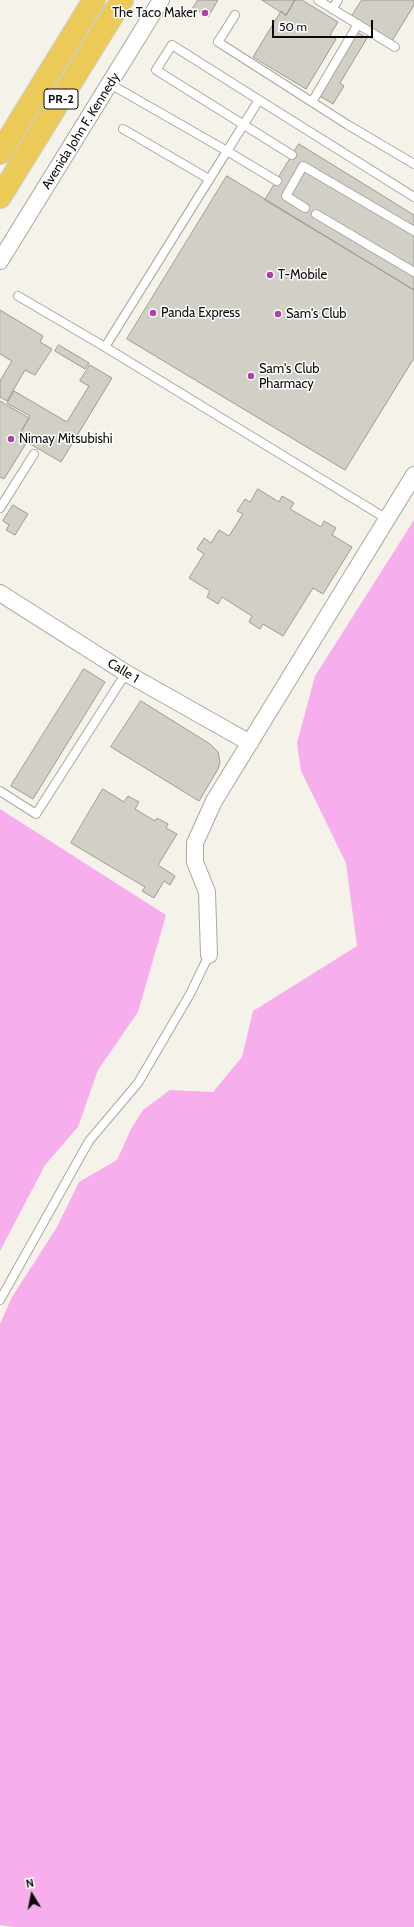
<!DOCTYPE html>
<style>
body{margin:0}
#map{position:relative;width:414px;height:1927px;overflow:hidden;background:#f5f2e9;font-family:Cabin,sans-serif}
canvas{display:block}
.north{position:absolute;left:12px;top:1875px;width:40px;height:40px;-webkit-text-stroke:3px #fff;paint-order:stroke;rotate:350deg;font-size:11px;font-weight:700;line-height:16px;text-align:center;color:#0c0b09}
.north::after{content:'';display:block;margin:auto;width:14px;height:18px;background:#0c0b09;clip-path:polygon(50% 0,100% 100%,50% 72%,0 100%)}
.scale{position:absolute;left:272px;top:20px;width:101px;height:18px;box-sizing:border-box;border:2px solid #0c0b09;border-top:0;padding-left:5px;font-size:12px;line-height:14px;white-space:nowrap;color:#0c0b09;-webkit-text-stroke:3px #fff;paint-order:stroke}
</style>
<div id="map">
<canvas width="414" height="1927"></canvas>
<div class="north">N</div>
<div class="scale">50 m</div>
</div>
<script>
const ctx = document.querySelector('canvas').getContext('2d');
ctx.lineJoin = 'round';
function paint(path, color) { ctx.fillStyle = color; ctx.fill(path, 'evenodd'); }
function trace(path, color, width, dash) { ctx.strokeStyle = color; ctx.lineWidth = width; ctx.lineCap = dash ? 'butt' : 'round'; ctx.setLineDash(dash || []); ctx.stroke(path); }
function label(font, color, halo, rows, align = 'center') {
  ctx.font = font + ' Cabin,sans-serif'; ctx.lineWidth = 3; ctx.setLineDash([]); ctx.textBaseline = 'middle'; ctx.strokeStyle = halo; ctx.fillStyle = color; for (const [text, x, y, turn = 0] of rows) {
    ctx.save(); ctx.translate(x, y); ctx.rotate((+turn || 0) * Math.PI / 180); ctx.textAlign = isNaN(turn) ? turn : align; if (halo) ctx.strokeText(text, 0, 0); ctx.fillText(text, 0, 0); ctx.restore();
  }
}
const green = new Path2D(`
 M414,520V1927H14L0,1925V1324L12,1297L57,1227L79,1182L117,1160L131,1129L143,1110L170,1090L213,1092L242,1057L253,1011L357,946L346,863L301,771L297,743L315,676Z
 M0,809L166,915L138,1012L98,1070L78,1127L45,1165L0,1251Z`);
const building = new Path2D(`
 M198,0H218L208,17L193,8Z
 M262,0H295L286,15Z
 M295,0H302L338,22L330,35L336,39L306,89L253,57L281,11L286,15Z
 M362,0H414V5L392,41L352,16Z
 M357,32L367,38L340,83L344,86L333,104L318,95Z
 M299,144L414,215V290L265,200Z
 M227,176L414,290V358L345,470L127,339Z
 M0,310L43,336L40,342L52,349L35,375L25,370L7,401L0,397V381L12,361L0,354Z
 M59,345L89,363L85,369L55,351Z
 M90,365L112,378L61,462L18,437L30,416L7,403L14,391L67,422L89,386L80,381Z
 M0,401L29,418L18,437L27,442L4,479L0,477Z
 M258,489L279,502L282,496L294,503L290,509L321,527L324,521L336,528L332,535L352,547L323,594L313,588L283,636L263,624L260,629L249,622L252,616L222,597L218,604L207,597L210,591L189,578L204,554L197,549L204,538L211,543L219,530L229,536L243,514L237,511L245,499L250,502Z
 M13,505L28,514L15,535L6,530L9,525L3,521Z
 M84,669L105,682L33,799L11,786Z
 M141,701L210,744L218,752L220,762L218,769L199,801L111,747Z
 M103,789L124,802L128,796L139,802L135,809L155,821L157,818L168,824L166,828L177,834L158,865L175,876L170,885L164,881L154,898L142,891L145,887L71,843Z`);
const service = new Path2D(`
 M318,0L395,47
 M332,9L338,0
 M235,15L218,42L348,125L414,164
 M259,100L414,197
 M312,102L358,24
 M123,129L209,179
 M277,181L227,151L259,100L172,45L156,70L292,155
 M305,208L286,196L303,166L414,231
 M316,214L414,272
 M18,296L105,347L227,151L110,84
 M105,347L387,519
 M0,508L34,454
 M0,791L36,814L126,673
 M0,1300L89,1141L138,1083L190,994L209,955`);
const minor = new Path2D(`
 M0,261L161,0
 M0,593L126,673L250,743
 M209,955L207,892L195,862V843L214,801L414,475`);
const motorway = new Path2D(`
 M0,153L94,0
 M0,197L122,0`);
const markers = [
 [205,13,4,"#ac42a3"],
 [270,275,4,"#ac42a3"],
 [153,313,4,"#ac42a3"],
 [278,314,4,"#ac42a3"],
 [251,376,4,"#ac42a3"],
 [11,439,4,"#ac42a3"]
];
const shields = [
 [61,99,34]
];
const shieldNames = [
 ["PR-2",61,99]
];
const poiNames = [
 ["The Taco Maker",197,13,"right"],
 ["T-Mobile",278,275],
 ["Panda Express",161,313],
 ["Sam's Club",286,314],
 ["Sam's Club",259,369],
 ["Pharmacy",259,384],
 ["Nimay Mitsubishi",19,439]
];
const streetNames = [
 ["Avenida John F. Kennedy",81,131,-58],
 ["Calle 1",123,671,31]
];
paint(green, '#f7aeed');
paint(building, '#d2cfc6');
trace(building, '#9c9a92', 1);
trace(service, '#aaa79f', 10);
trace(minor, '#aaa79f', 18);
trace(motorway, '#cecece', 24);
trace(service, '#fff', 8);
trace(minor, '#fff', 16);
trace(motorway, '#ebca57', 22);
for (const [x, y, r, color] of markers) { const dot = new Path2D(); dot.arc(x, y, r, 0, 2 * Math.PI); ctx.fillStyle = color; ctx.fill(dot); trace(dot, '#fff', 1.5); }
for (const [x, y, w] of shields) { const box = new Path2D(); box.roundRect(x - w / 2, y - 10, w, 20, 3); ctx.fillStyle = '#fff'; ctx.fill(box); trace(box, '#0c0b09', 1); }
label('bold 12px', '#0c0b09', null, shieldNames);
label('13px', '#0c0b09', '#fff', poiNames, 'left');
label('13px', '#0c0b09', '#fff', streetNames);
</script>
